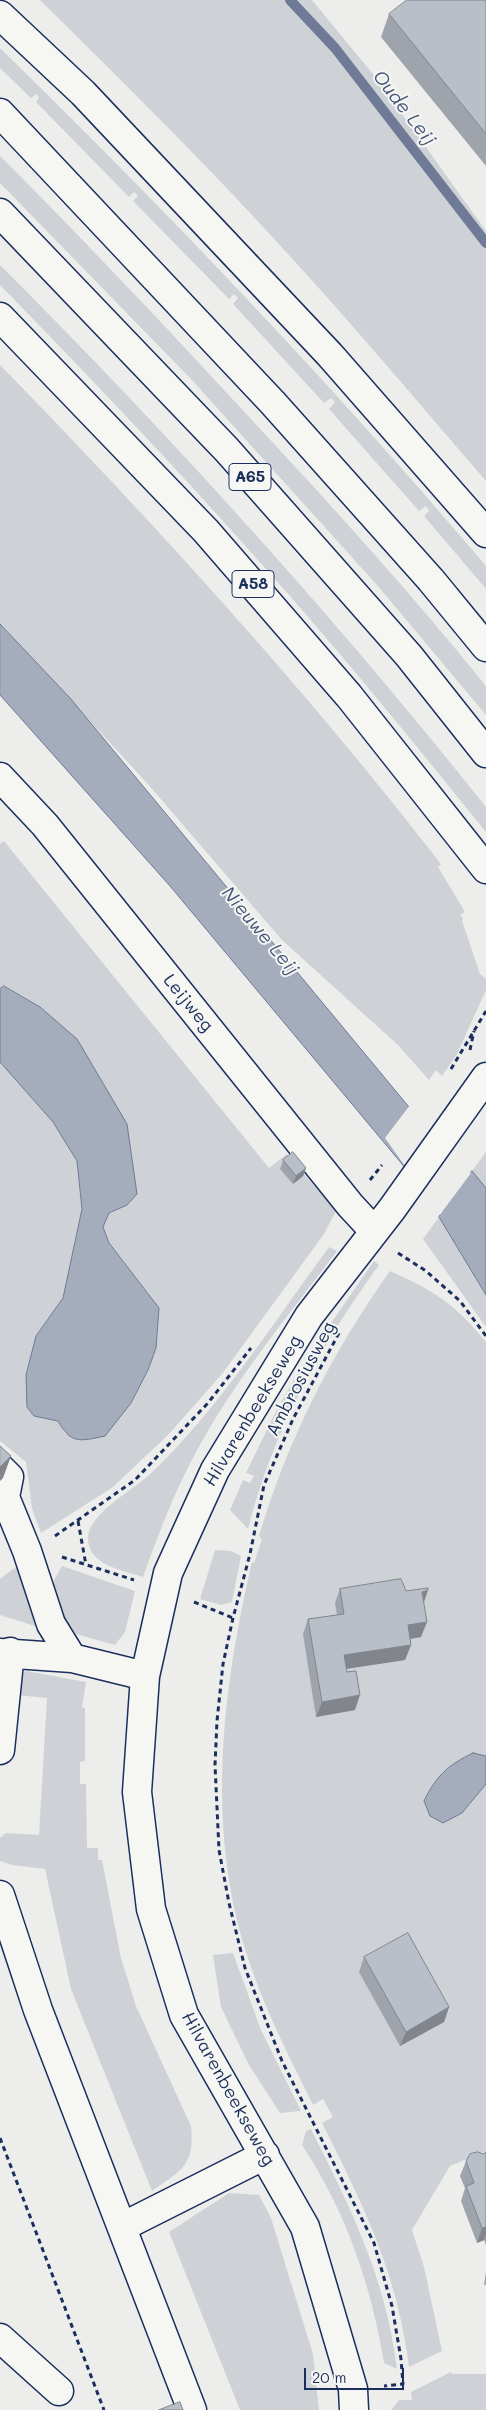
<!DOCTYPE html>
<style>
body{margin:0}
#map{position:relative;width:486px;height:2410px;overflow:hidden;background:#edeeec;font-family:Mali,sans-serif}
canvas{display:block}
.scale{position:absolute;left:304px;top:2368px;width:100px;height:22px;box-sizing:border-box;border:2px solid #1b2f5e;border-top:0;padding-left:6px;font-size:15px;line-height:18px;white-space:nowrap;color:#1b2f5e;-webkit-text-stroke:4px #f6f6f2;paint-order:stroke}
</style>
<div id="map">
<canvas width="486" height="2410"></canvas>
<div class="scale">20 m</div>
</div>
<script>
const ctx = document.querySelector('canvas').getContext('2d');
ctx.lineJoin = 'round';
function paint(path, color) { ctx.fillStyle = color; ctx.fill(path, 'evenodd'); }
function trace(path, color, width, dash) { ctx.strokeStyle = color; ctx.lineWidth = width; ctx.lineCap = dash ? 'butt' : 'round'; ctx.setLineDash(dash || []); ctx.stroke(path); }
function label(font, color, halo, rows, align = 'center') {
  ctx.font = font + ' Mali,sans-serif'; ctx.lineWidth = 4; ctx.setLineDash([]); ctx.textBaseline = 'middle'; ctx.strokeStyle = halo; ctx.fillStyle = color; for (const [text, x, y, turn = 0] of rows) {
    ctx.save(); ctx.translate(x, y); ctx.rotate((+turn || 0) * Math.PI / 180); ctx.textAlign = isNaN(turn) ? turn : align; if (halo) ctx.strokeText(text, 0, 0); ctx.fillText(text, 0, 0); ctx.restore();
  }
}
const green = new Path2D(`
 M40,0H312L377,79L486,231V481C417,401 349,320 277,242C201,159 120,79 40,0Z
 M0,48C170,214 333,385 486,566V589L424,516L429,511L426,506L419,511L329,409L335,402L331,398L324,403L233,304L238,298L234,294L229,299L133,201L138,196L134,192L129,197L36,102L39,98L36,94L31,98L0,68Z
 M0,156C86,242 169,330 251,419C332,506 412,594 486,686V715L377,585L191,379L0,183Z
 M0,265C172,437 335,617 486,807V832C414,743 342,654 266,569C180,472 91,378 0,285Z
 M0,365C155,524 305,688 441,864L438,867L465,912L460,915L463,919L462,921L480,974L486,979V990L457,1054L442,1076L436,1070L429,1080L398,1045L282,940L147,783L0,624Z
 M4,841L269,1168L287,1154L336,1211L324,1234L222,1374L168,1435L113,1487L41,1533L32,1509L26,1462L0,1441V1062L53,1122L77,1161L82,1209L63,1298L36,1336L58,1421L65,1434L131,1403L148,1370L159,1308L109,1243L103,1227L109,1213L127,1205L77,1039L40,1007L5,986L0,989V844Z
 M486,1152V1188L472,1171Z
 M439,1217L486,1295V1327L423,1239Z
 M329,1247L337,1251C288,1316 234,1381 195,1454C174,1493 158,1535 143,1577C123,1570 89,1566 88,1539C87,1515 131,1491 148,1476C217,1412 273,1323 329,1247Z
 M374,1261L379,1265C321,1345 272,1433 248,1529L230,1510L243,1480L250,1483L254,1476L246,1473L277,1409L284,1412L287,1405L281,1402L315,1345L322,1349L325,1343L320,1339Z
 M390,1271C435,1291 455,1304 486,1342V1756L473,1753L462,1813L486,1783V2151L450,2166L412,2230L424,2267L442,2351L409,2367C397,2272 364,2207 322,2123L333,2117L323,2099L313,2105C288,2055 263,2006 246,1952C206,1824 222,1691 252,1562L254,1563L262,1539L259,1536C288,1439 331,1354 390,1271Z
 M215,1550L231,1551L241,1556L232,1602L221,1605L200,1599Z
 M23,1566L38,1627L0,1615V1579L13,1569Z
 M62,1566L135,1591L125,1632L115,1645L76,1634L53,1601L54,1580Z
 M26,1671L86,1682L82,1707L85,1708V1761L80,1762V1784H86L87,1848H98V1860H102L121,1958L136,2006L191,2126C195,2165 182,2170 152,2191L71,1989L45,1869L12,1865L0,1861V1838L6,1833L39,1835L47,1698L16,1695V1680Z
 M233,1953L261,2030L301,2111L280,2113L249,2065L221,2007L213,1955Z
 M311,2129C351,2209 386,2278 397,2369L384,2363C371,2284 346,2212 302,2145L306,2131Z
 M229,2193L259,2195L271,2218L313,2354L319,2410H240L169,2232Z
 M451,2372L452,2374H486V2410H391L399,2400H412L411,2392Z`);
const water = new Path2D(`
 M0,624L70,698L467,1177L442,1212L170,886L0,695Z
 M4,986L40,1007L77,1039L127,1124L137,1194L127,1205L109,1213L103,1227L109,1243L159,1308L156,1348L148,1370L131,1403L105,1436C81,1441 71,1445 58,1421L34,1416L27,1407L26,1375L36,1336L63,1298L82,1209L77,1161L53,1122L0,1062V989Z
 M472,1171L486,1188V1295L439,1217Z
 M473,1753L486,1756V1784L462,1813L443,1823L430,1816L424,1801C436,1776 448,1765 473,1753Z`);
const pier = new Path2D(`
 M410,1105L468,1174L469,1171L471,1173L440,1215L385,1138Z`);
const stream = new Path2D(`
 M290,0L335,48L486,243`);
const path = new Path2D(`
 M470,1050L474,1031
 M451,1069L486,1011
 M370,1180L382,1165
 M398,1253L426,1271L460,1301L486,1336
 M339,1333L293,1419L264,1485L250,1554L233,1618L223,1664L217,1721L215,1765L219,1850L229,1903L245,1968L282,2061L374,2243L392,2306L401,2359L403,2384L384,2386
 M78,1521L86,1565
 M55,1536L135,1480L208,1403L251,1348
 M62,1557L134,1580
 M194,1602L233,1618
 M0,2138L104,2410`);
const minor = new Path2D(`
 M0,777L45,825L350,1205L374,1231
 M0,1468L9,1477L5,1497L27,1551L51,1624L72,1658
 M0,1653L72,1658L145,1676
 M0,1750L10,1652
 M0,1895L38,2010L192,2410
 M122,2227L265,2155
 M0,2338L59,2391
 M354,2410L353,2389L305,2227L184,2015L151,1909L137,1792L145,1676L168,1573L215,1470L309,1316L392,1209L486,1077`);
const highway = new Path2D(`
 M0,15L83,93L330,355L486,533
 M0,113L273,403L431,580L486,647
 M0,213L227,450L409,656L486,753
 M0,317L206,531L349,696L486,869`);
const wall = new Path2D(`
 M486,0V166L381,37L389,14Z
 M283,1160L306,1168L303,1176L293,1184L280,1169Z
 M340,1589L406,1591L424,1604L421,1637L410,1639L411,1645L405,1660L346,1669L355,1710L316,1717L303,1634L308,1619L337,1615L335,1603Z
 M364,1957L449,2007L444,2022L400,2046L359,1972Z
 M486,2152V2245L484,2240L477,2243L461,2201L465,2188L460,2176L466,2161Z
 M486,2272V2285H484Z`);
const shadedWall = new Path2D(`
 M306,1168L303,1176L293,1184L296,1176Z
 M11,1456L3,1478L0,1481V1467Z
 M428,1590L423,1605L422,1592Z
 M427,1622L421,1637L402,1640L408,1625Z
 M411,1645L405,1660L338,1670L344,1655Z
 M360,1695L355,1710L316,1717L322,1702Z
 M449,2007L444,2022L400,2046L406,2032Z
 M486,2227V2234L484,2240L477,2243L482,2228Z`);
const building = new Path2D(`
 M407,0H486V134L389,14Z
 M293,1152L306,1168L296,1176L283,1160Z
 M0,1446L11,1456L0,1467Z
 M401,1579L406,1591L428,1588V1590L422,1592L427,1622L408,1625L411,1645L344,1655L347,1672L356,1671L360,1695L322,1702L308,1619L344,1614L340,1589Z
 M408,1933L449,2007L406,2032L364,1957Z
 M478,2152L483,2154L486,2152V2227L482,2228L466,2186L474,2183L466,2161L470,2154Z
 M180,2402L183,2410H159Z`);
const shields = [
 [250,477,42],
 [253,584,42]
];
const shieldNames = [
 ["A65",250,477],
 ["A58",253,584]
];
const streetNames = [
 ["Leijweg",188,1003,51],
 ["Ambrosiusweg",301,1379,-62],
 ["Hilvarenbeekseweg",253,1411,-59],
 ["Hilvarenbeekseweg",228,2089,61]
];
const waterNames = [
 ["Oude Leij",404,108,52],
 ["Nieuwe Leij",260,931,50]
];
paint(green, '#ced2d7');
paint(water, '#a5acbc');
trace(water, '#6e7a96', 1);
paint(pier, '#edeeec');
trace(stream, '#6e7a96', 10);
trace(minor, '#1b2f5e', 31);
trace(highway, '#1b2f5e', 31);
trace(path, '#1b2f5e', 3, [5, 4]);
trace(minor, '#f6f6f2', 28);
trace(highway, '#f6f6f2', 28);
paint(wall, '#9fa4ac');
paint(shadedWall, '#82868c');
paint(building, '#b9bfc8');
trace(building, '#82868c', 1);
for (const [x, y, w] of shields) { const box = new Path2D(); box.roundRect(x - w / 2, y - 13.5, w, 27, 4); ctx.fillStyle = '#f6f6f2'; ctx.fill(box); trace(box, '#1b2f5e', 1); }
label('bold 16px', '#1b2f5e', null, shieldNames);
label('18px', '#1b2f5e', '#f6f6f2', streetNames);
label('italic 19px', '#44547a', '#f6f6f2', waterNames);
</script>
